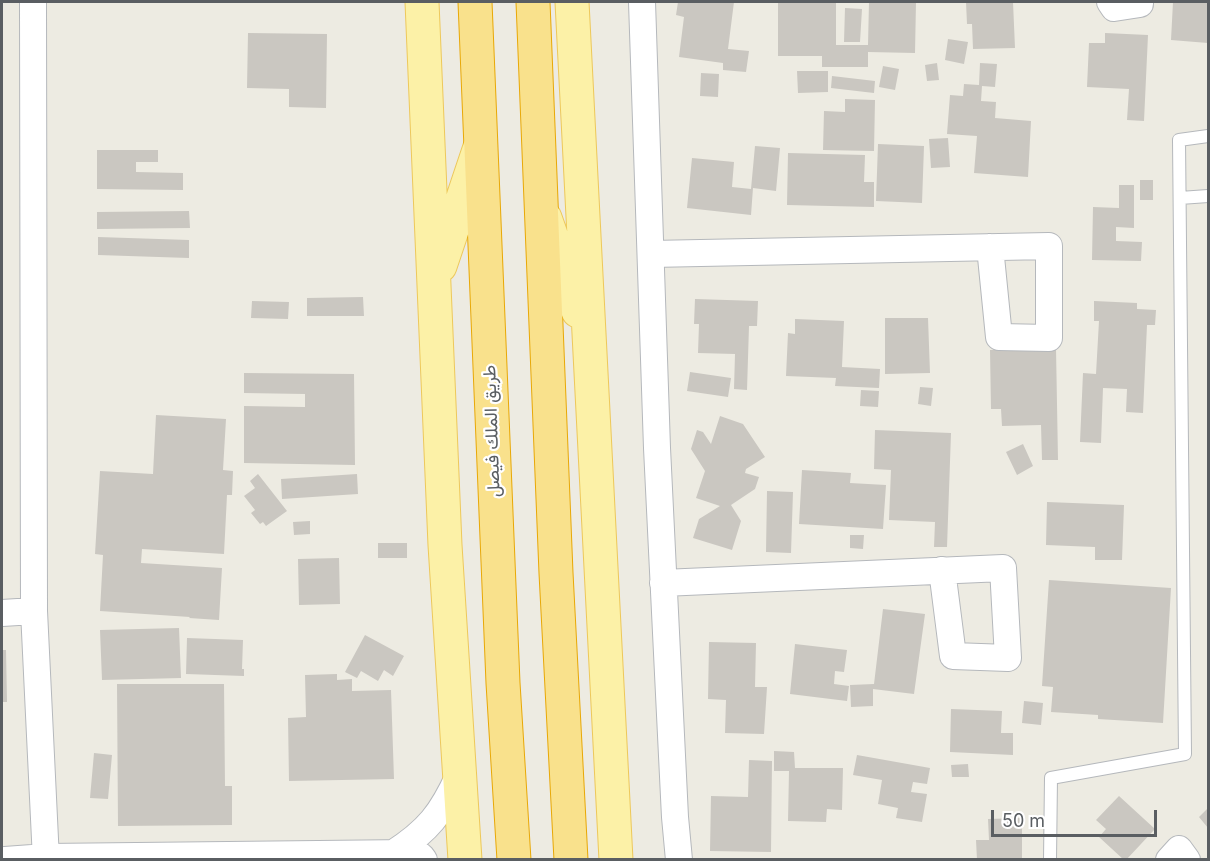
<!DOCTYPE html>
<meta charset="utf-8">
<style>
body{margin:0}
#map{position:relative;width:1210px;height:861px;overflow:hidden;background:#edebe2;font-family:Inter,sans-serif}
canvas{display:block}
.frame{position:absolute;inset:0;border:3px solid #5a5e62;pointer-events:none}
.scale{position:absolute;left:991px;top:810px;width:166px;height:27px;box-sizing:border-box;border:3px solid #5a5e62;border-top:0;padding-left:8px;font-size:18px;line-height:21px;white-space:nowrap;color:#5a5e62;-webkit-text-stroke:4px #fff;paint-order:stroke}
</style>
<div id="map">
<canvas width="1210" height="861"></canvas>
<div class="frame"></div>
<div class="scale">50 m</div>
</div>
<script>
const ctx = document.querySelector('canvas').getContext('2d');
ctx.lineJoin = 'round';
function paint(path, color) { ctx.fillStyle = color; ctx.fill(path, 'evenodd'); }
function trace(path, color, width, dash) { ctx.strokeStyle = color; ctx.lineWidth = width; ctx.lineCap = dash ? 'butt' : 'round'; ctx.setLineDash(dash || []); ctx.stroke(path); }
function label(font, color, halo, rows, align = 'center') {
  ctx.font = font + ' Inter,Vazirmatn,sans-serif'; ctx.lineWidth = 4.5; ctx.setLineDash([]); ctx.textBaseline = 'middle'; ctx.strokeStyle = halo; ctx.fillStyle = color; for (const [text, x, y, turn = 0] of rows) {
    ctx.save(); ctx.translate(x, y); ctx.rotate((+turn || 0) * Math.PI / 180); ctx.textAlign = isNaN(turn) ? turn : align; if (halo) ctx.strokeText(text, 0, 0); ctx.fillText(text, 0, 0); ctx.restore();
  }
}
const building = new Path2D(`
 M678,2H734L728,49L749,51L746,72L723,70V63L679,57L684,17L676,15Z
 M778,2H836V45H868L869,2H916L915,53L868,52V67H822V56H778Z
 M966,2H1013L1015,48L973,49L972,24H967Z
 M1173,2H1208V43L1171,40Z
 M845,8L862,9L860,42H844Z
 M248,33L327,34L326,108L289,107V89L247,88Z
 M1105,33L1148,35L1144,121L1127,120L1129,89L1087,87L1089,43H1105Z
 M948,39L968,42L964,64L945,60Z
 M937,63L939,80L927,81L925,65Z
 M980,63L997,64L995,87L982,86L981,101L996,102L995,118L1031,121L1028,177L974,173L977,136L947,134L950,95L963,96L964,84L979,85Z
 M883,66L899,69L895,90L879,87Z
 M797,71H828V92L798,93Z
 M701,73L719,74L718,97L700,96Z
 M832,76L875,81L874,93L831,88Z
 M845,99L875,100L874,151L823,150L824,111L845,112Z
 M948,138L950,167L931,168L929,139Z
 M878,144L924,146L922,203L876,201Z
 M755,146L780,148L776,191L753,188L751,215L687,208L692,158L734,162L732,187L751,189Z
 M97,150H158V162H136V172L183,173V190L97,189Z
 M788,153L865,155L864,182H874V207L787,205Z
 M1140,180H1153V200H1140Z
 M1119,185H1134V228L1116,227V241L1142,242L1141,261L1092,260L1093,207L1119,208Z
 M189,211L190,228L97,229V212Z
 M98,237L189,240V258L98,255Z
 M363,297L364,316H307V298Z
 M695,299L758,301L757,326H749L747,390L734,389L735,354L698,353L699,324H694Z
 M252,301L289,302L288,319L251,318Z
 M1094,301L1137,303V309L1156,310L1155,325H1147L1143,413L1126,412L1127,389L1103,388L1101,443L1080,442L1083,373L1096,374L1099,321H1094Z
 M885,318H928L930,373L885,374Z
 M795,319L844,321L842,367L880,369L879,388L835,386L836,378L786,376L788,333L795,334Z
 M1056,348L1058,460H1042L1041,425L1002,426L1001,409H991L990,350Z
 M690,372L731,378L728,397L687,391Z
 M244,373L354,374L355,465L244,463V406L305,407V394L244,393Z
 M920,387L933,388L931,406L918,404Z
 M861,390L879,391L878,407L860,406Z
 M156,415L226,419L223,470L233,471L232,495H227L224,554L142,549L141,563L222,568L219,620L189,618L190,617L100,611L103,555L95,554L100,471L153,474Z
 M720,416L743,424L765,457L746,469L745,473L759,477L755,489L731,505L741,521L732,550L693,538L699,519L720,506L696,498L705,471L691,449L697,430L703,432L711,444Z
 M875,430L951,433L947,547H934L935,522L889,520L891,470L874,469Z
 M1023,444L1033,466L1017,475L1006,452Z
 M802,470L851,473L850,483L886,485L883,529L799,524Z
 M258,474L287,511L266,526L263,522L260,524L251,513L255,510L244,496L255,488L250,481Z
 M357,474L358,494L282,499L281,479Z
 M767,491L793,492L791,553L766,552Z
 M1047,502L1124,505L1122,560H1095V547L1046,545Z
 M310,521V534L294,535L293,522Z
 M850,535H864L863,549L850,548Z
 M378,543H407V558H378Z
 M339,558L340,604L299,605L298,559Z
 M1049,580L1171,588L1163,723L1098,719V715L1051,712L1053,687L1042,686Z
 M883,609L925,614L914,694L873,689V706L851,707L850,685L874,684Z
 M179,628L181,678L102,680L100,630Z
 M365,635L404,656L393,676L384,670L378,681L361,671L357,678L345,672Z
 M187,638L243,640L242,669H244V676L186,674Z
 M709,642L756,643L755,687H767L764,734L725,733L726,700L708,699Z
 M795,644L847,650L844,672L835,671L834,684L849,686L847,701L790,694Z
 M2,650H6L7,702H2Z
 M337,674V680L352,679V691L391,690L394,779L289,781L288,718L306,717L305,675Z
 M117,684H224L225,786H232V825L118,826Z
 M1024,701L1043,703L1041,725L1022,723Z
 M951,709L1002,711L1001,733H1013V755L950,752Z
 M774,751L794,752L795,768H843L842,810L827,809L826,822L788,821L789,771H774Z
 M94,753L112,755L108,799L90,798Z
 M857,755L930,768L927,784L913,782L911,792L927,794L922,822L896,818L898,808L878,804L882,780L853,775Z
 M749,760L772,761L771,852L710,851L711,796L748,797Z
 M968,764L969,777H952L951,765Z
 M1119,796L1155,829L1126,860H1124L1099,837L1106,829L1096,820Z
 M1208,808V828L1199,817Z
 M1022,818V860H977L976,840H989L988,819Z`);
const lane = new Path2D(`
 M1180,198L1208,196
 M1050,860L1051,778L1185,754L1179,140L1208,136`);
const street = new Path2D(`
 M33,2L34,611L46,860
 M642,2L657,448L675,817L679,860
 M1110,2L1114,8L1140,4V2
 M651,254L1049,246V338L999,337L990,247
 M663,583L1003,568L1008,658L953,656L942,570
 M2,613L34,611
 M392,854C428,831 442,813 459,775
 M5,860L46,857L409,853L421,856L424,860
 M1169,860L1179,849L1187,860`);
const primary = new Path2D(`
 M422,2L445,545L465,860
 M572,2L616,860
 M545,218L578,311
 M440,266L480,147`);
const highway = new Path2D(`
 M475,2L503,683L514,860
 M533,2L556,573L571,860`);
const streetNames = [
 ["طريق الملك فيصل",492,431,-92]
];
paint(building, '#cac7c1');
trace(lane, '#b5b8bc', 14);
trace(street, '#b5b8bc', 28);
trace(primary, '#edc85b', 35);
trace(highway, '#e8a807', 35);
trace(lane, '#fff', 12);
trace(street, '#fff', 26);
trace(primary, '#fcf1a7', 33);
trace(highway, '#f9e18c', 33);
label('18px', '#5a5e62', '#fff', streetNames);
</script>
